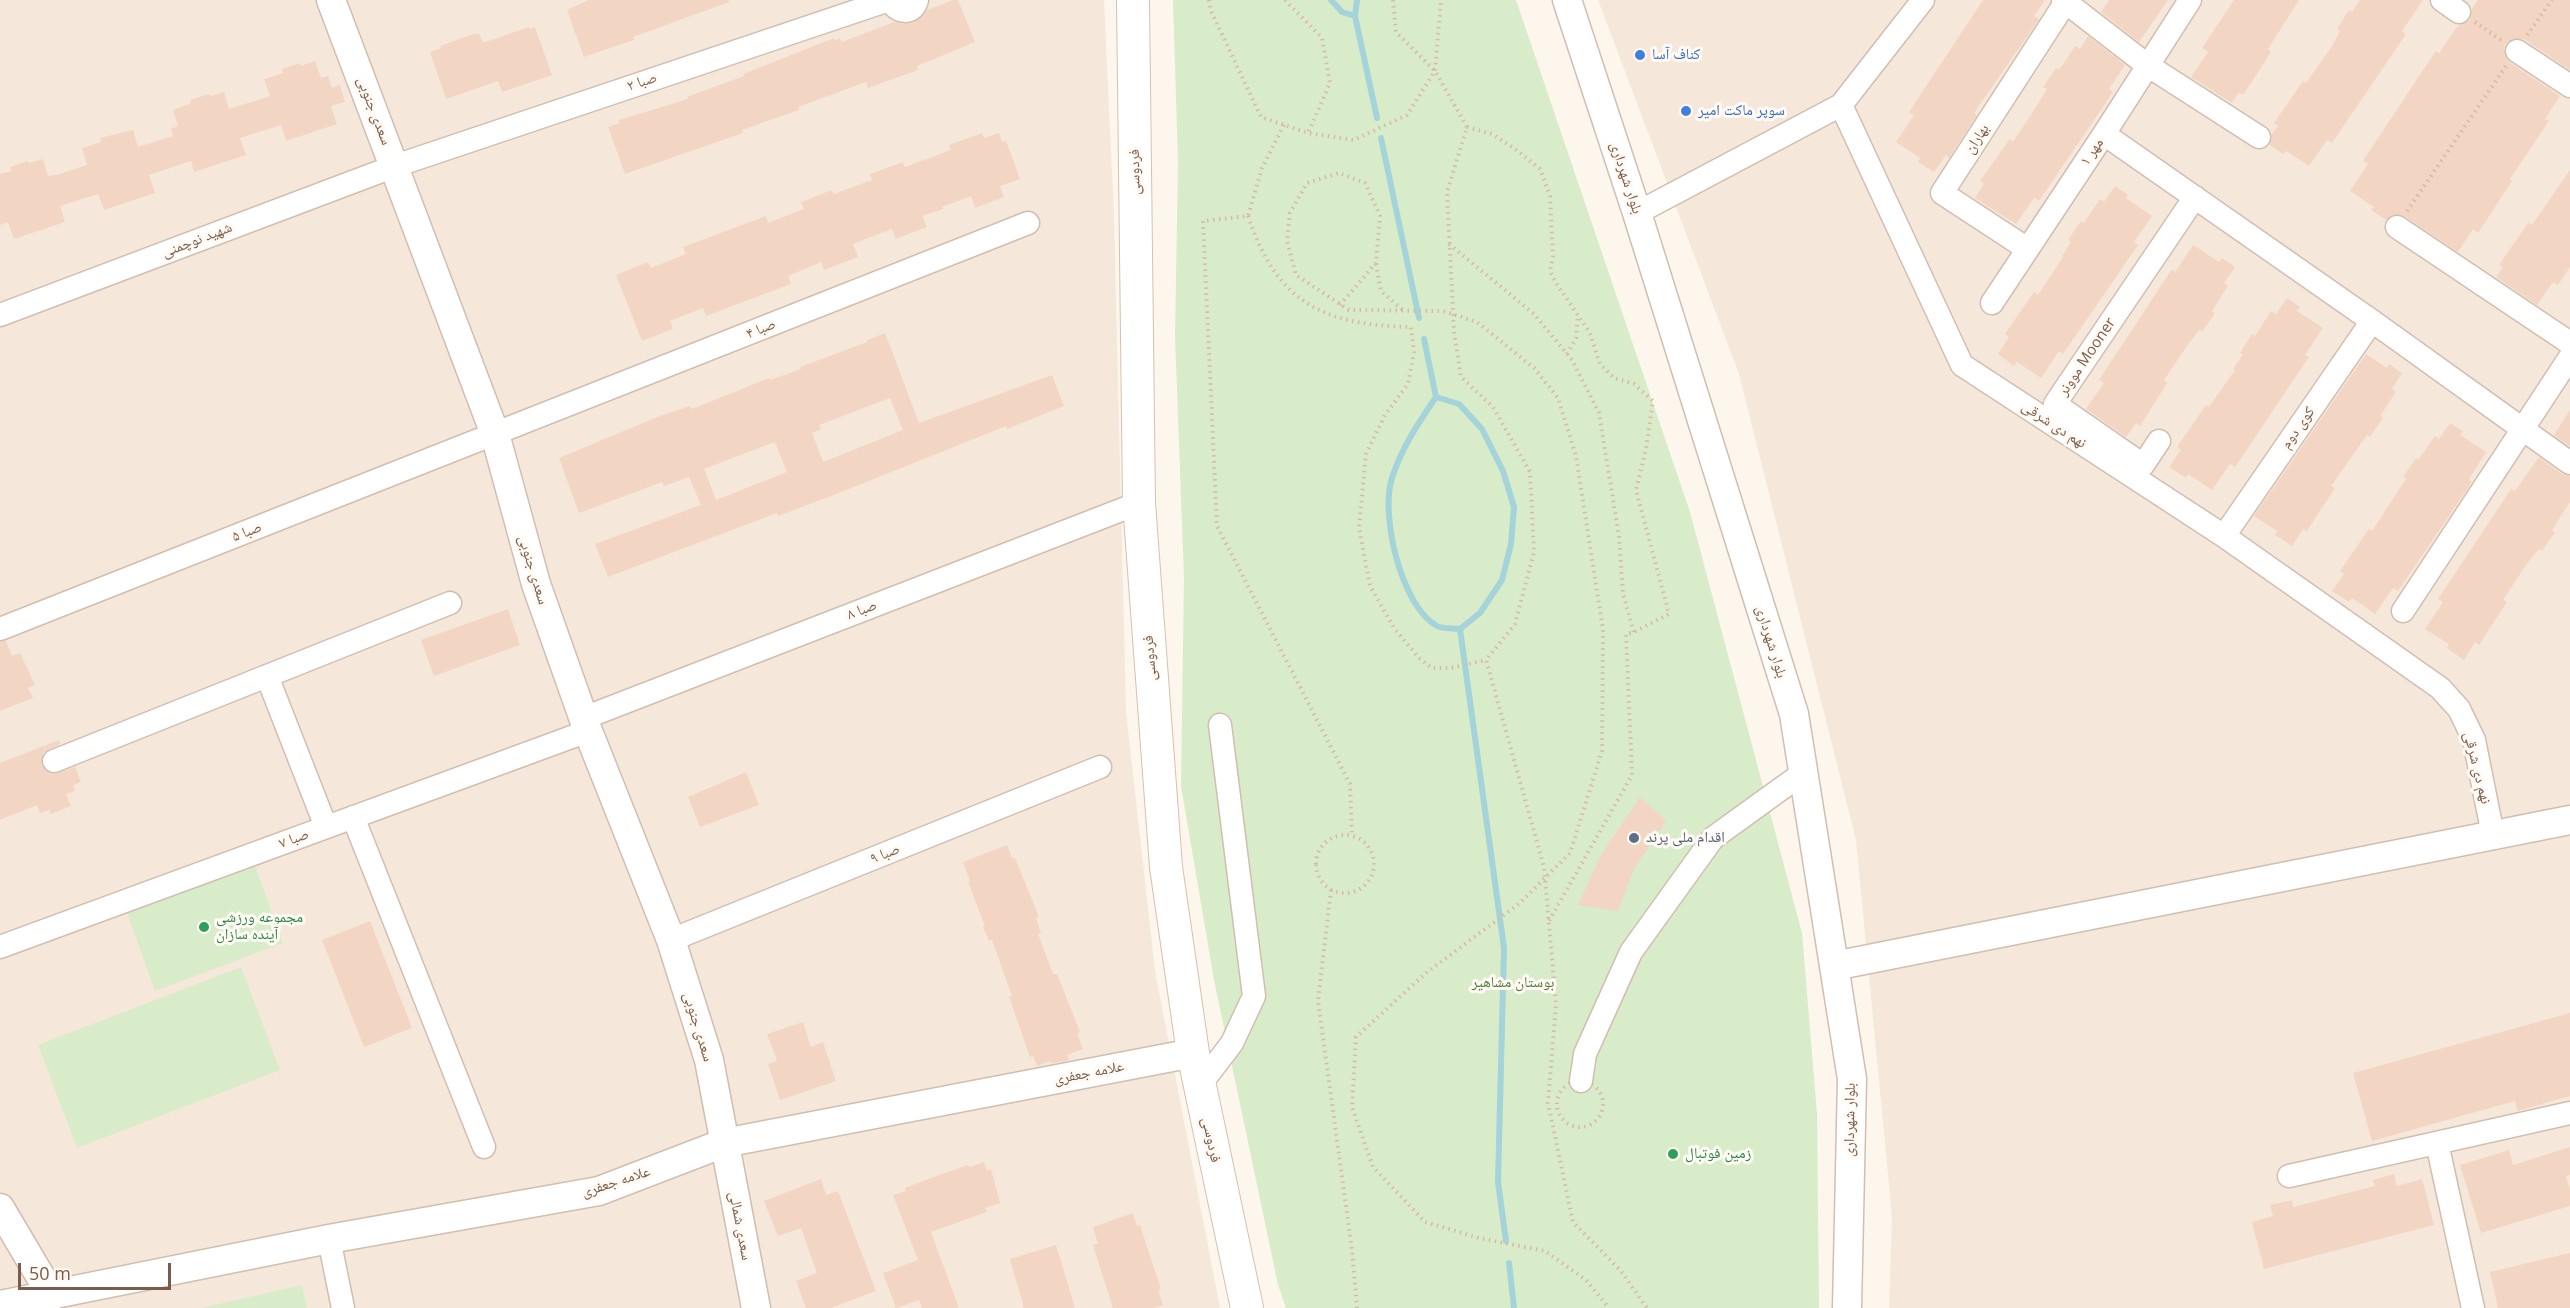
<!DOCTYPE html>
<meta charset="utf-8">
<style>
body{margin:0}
#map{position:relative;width:2570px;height:1308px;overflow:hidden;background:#fdf6ec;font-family:"Open Sans",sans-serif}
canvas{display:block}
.scale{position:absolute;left:18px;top:1263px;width:153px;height:27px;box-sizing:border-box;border:3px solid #7a5c4d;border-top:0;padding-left:8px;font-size:18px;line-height:21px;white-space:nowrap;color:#7a5c4d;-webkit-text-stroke:4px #fffaf3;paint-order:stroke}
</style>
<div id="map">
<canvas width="2570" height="1308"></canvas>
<div class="scale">50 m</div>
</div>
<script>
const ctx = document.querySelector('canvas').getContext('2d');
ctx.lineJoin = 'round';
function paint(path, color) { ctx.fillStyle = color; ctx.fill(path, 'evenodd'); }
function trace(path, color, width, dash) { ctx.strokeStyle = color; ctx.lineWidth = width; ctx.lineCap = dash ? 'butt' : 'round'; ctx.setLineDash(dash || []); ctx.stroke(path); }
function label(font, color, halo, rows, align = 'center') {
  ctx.font = font + ' "Open Sans","Noto Naskh Arabic",sans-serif'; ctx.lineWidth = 6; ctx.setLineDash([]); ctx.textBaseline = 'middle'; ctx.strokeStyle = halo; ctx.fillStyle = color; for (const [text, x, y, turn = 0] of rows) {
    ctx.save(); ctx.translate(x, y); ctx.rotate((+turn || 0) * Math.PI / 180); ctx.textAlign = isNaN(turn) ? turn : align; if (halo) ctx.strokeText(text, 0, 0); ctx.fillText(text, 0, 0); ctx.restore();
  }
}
const residential = new Path2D(`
 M0,0H1104L1114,217L1126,712L1155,971L1220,1308H0Z
 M1598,0H2570V1308H1889L1892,1217L1856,840L1739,374Z`);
const green = new Path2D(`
 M1173,0H1516L1690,512L1802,933L1817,1114L1819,1308H1286L1278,1285L1214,980L1181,786L1184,578L1175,336L1178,162Z
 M254,863L283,943L155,991L126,910Z
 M241,967L280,1070L77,1148L38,1045Z
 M302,1285L307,1308H201Z`);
const stream = new Path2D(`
 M1331,0L1342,12L1355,16
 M1357,0L1355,16L1377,118
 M1381,138L1419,318
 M1424,339L1436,397C1419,422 1401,449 1392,478C1380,515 1401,606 1437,626C1442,629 1453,628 1460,629L1504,948L1498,1182L1506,1241
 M1436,397L1459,404L1482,429L1503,471L1514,507L1511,544L1502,580L1480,613L1460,629
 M1509,1263L1514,1308`);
const building = new Path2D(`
 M588,0H729V2L633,37L634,40L584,57L567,10Z
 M953,0H958L975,42L917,66L918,70L868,88L866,82L798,107L799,110L742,130L743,133L625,174L608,127L619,123V120L688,99L687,97L744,76L743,74L834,38L835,40L840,38L842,42L894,22L905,24L914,23L927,10Z
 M1983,0H2045L2034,16L2039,19L1974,113L1977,115L1949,158L1946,155L1934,172L1918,162L1920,158L1896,142L1914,115L1909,112Z
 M2109,0H2168L2139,42L2101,12Z
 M2234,0H2299L2268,49L2271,52L2253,80L2243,95L2239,92L2232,103L2191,77L2208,52L2202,48Z
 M2360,0H2423L2402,31L2406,34L2332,143L2327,140L2309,166L2286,151L2283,154L2270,145L2272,134L2278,126L2274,123L2303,81L2306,83L2332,46L2340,31L2337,29L2349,10L2352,12Z
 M2478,0H2570V70L2524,39H2512L2505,44L2504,51L2509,62L2560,96L2545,119L2549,121L2510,179L2512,181L2497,204L2478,233L2473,229L2458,252L2404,216L2392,215L2386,220L2371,210L2374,207L2350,191L2368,164L2363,161L2417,79L2436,51L2439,53L2457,27L2470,20L2472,9Z
 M529,27L530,29L535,27L552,75L502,92L498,81L446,99L430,52L441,48L440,46L473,34H479L483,43Z
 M2088,36L2125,65L2109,89L2113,92L2039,201L2034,198L2016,224L1975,198L1984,184L1980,181L2010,139L2013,142L2038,104L2047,89L2043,87L2056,68L2059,70L2075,46L2080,49Z
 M315,61L321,78L328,76L332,88L340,85L345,102L331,106L337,124L286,141L281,125L240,138L246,155L194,172L191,161L149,175L155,193L104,210L98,194L60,206L65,222L14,239L8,222L0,225V174L11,171L10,167L28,161L29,163L43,159L48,176L56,175L87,165L82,148L101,142L100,138L133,130L138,147L173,136L171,129L178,126L173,110L191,103L190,100L209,94L210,96L224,92L229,109L270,96L264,79L283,73L282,69L300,63L301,66Z
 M982,133L984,138L999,133L1002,142L1006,141L1020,179L1000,186L1004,197L975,208L971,196L942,207L943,209L922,216L927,227L896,239L892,229L853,244L858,257L824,270L821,262L788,276L791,284L706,316L703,308L670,321L673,329L642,341L616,275L648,262L651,268L686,254L683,247L766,216L768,223L804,209L801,202L832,190L834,194L872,180L870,174L903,162L905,167L951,150L949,145Z
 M2570,170V267L2558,285L2553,282L2537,305L2496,277L2503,267L2499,265L2528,223L2532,225Z
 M2115,186L2128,195L2126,198L2152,216L2134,242L2138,245L2063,354L2059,351L2041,378L2017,362L2014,366L1998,354L2009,337L2005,334L2034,292L2038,295L2063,257L2062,256L2071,242L2068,240L2081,221L2084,223L2100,199L2104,202Z
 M2193,245L2219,262L2222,258L2235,267L2224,283L2228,286L2212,311L2215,313L2202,332L2200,329L2189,343L2164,380L2167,383L2140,426L2136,423L2126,437L2086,409L2104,383L2099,380L2172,269L2175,272Z
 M2287,298L2300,307L2297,311L2323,328L2305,355L2309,357L2235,467L2230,464L2212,490L2188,474L2186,478L2169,467L2181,450L2177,447L2206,405L2209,407L2235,370L2233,369L2243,354L2240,353L2252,334L2255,336L2271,311L2276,314Z
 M885,333L919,423L1052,375L1064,406L1007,429L1006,426L834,495L778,516L777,513L608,577L595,544L701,505L689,477L664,486L662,482L579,513L559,458L657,417L690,406L692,409L769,378L770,380L801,369L800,367L867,342V340ZM890,398L903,430L823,462L812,433L821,429L819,425ZM775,442L787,472L716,500L704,469Z
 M2366,354L2387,368L2389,364L2402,373L2392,389L2396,392L2380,416L2383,418L2370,437L2367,435L2331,486L2335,488L2307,531L2303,529L2292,546L2275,535L2277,531L2254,516Z
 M2570,410V446L2554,435Z
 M2450,423L2463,431L2460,435L2486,452L2469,479L2472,482L2398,591L2393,588L2375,614L2352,598L2349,602L2332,591L2344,574L2340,571L2369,529L2372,531L2406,479L2403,477L2416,458L2418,460L2435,436L2439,439Z
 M2539,457L2562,474L2570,476V502L2552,530L2555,532L2542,551L2539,549L2528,562L2503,600L2507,602L2479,645L2475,642L2464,660L2447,648L2449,644L2425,629L2443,602L2438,599L2511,489L2515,491Z
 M508,609L520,645L434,676L421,640Z
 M6,641L12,656L20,653L35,685L28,688L33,698L0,711V642Z
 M59,740L60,744L43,753L41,765L46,772L53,774L75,767L81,782L73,785L75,791L66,794L71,806L51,814L49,810L40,813L37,805L0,820V763Z
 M746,772L759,805L700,827L688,797Z
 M1640,797L1666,821L1634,869L1618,911L1578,905L1601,855Z
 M1007,845L1012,858H1015L1039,917L1036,918L1041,933L1038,934L1053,974H1057L1080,1032L1077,1034L1083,1049L1067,1055L1069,1059L1066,1061L1052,1063L1050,1061L1037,1066L1033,1056L1030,1057L1009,997L1012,996L992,940L989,941L983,927L985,926L968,882L970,881L963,862Z
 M370,921L412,1028L364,1047L322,940Z
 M2570,1013V1096L2517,1111L2515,1101L2372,1141L2353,1073Z
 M803,1022L811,1047L823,1042L836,1081L780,1100L768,1064L777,1061L767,1034Z
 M2570,1147V1175L2566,1176L2570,1190V1206L2481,1233L2460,1165L2509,1150L2513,1165Z
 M984,1162L987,1171L991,1169L1000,1203L985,1208L987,1212L931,1232L959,1308H922L919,1300L896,1308L883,1273L918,1260L893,1195L906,1191L905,1188L928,1179L968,1165L970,1167Z
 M2394,1174L2397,1186L2422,1179L2434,1225L2264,1269L2252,1222L2273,1216L2270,1205L2292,1200L2293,1207L2375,1186L2373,1180Z
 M821,1179L826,1195L838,1191L876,1291L831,1308H806L796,1281L817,1273L801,1228L778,1236L764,1201Z
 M1133,1213L1137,1226L1140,1225L1161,1289L1158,1290L1163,1305L1154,1308H1113L1093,1245L1098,1244L1093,1227Z
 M1056,1245L1075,1308H1024L1010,1259Z
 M2570,1253V1308H2498L2490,1272Z`);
const path = new Path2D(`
 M1209,0L1211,11L1261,117L1308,133L1354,140L1407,115L1435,71L1441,0
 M1285,0L1322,38L1330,83L1308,133
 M1393,0L1396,32L1435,71L1467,127L1447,192L1454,332L1461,377L1493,407L1530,472L1534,552L1515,624L1486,660L1544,867L1556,1004L1548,1103L1573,1222L1621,1271L1647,1308
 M2475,22L2501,40
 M2527,35L2552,0
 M1284,125L1262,168L1248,216L1203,221L1217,526L1350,784L1352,835
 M1467,127L1492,134L1515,149L1540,169L1550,196L1553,256L1550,271L1556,283L1590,333L1600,364L1614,378L1634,384L1653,401L1646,449L1636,490L1669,614L1634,632L1626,634L1632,775L1549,921
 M2407,211L2506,66
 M1248,216C1277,303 1323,325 1411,327L1414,352L1408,384L1385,415L1366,454L1359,528L1370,586L1394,628L1419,658L1432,668H1451L1486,660
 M1449,244L1534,314L1572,360L1599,413L1619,536L1623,594L1634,632
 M1376,264L1381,291L1404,311
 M1340,305L1376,263L1380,216L1365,183L1339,173L1307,183L1290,213L1287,241L1296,275L1349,310L1443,311L1477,322L1534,368L1558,398L1576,456L1603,630L1602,751L1570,853L1520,903L1426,973L1356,1037L1352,1107L1373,1167L1425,1222L1479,1238L1545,1251L1586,1280L1609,1308
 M1567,354L1576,338L1578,316
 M1316 864a29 29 0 1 1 58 0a29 29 0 1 1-58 0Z
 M1331,890L1318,1001L1352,1250L1357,1308
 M1557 1104a23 23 0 1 1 46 0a23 23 0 1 1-46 0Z`);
const minor = new Path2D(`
 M890,0C896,13 913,16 917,0
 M2063,0L2147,65L2259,137
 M2442,0L2459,12
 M2517,51L2570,86
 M1841,105L1923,0
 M2104,134L2372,321L2570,463
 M1637,213L1841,105L1962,365L2224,536L2440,688L2459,709L2474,740L2493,835
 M2397,227L2570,343
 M2026,248L1942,193L2067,0
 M1992,303L2104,134L2190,0
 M0,315L395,166L889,0
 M2159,441L2143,465L2055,404L2195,197
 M2224,536L2372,321
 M2403,611L2570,357
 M0,629L1028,223
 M267,676L326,827
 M584,718L1139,503
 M54,761L450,603
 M353,817L484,1147
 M671,940L1100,767
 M0,947L588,731
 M1581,1081L1585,1054L1631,952L1713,838L1803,773
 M1200,1085L1232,1043L1254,996L1220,725
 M2437,1143L2473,1308
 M2289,1176L2570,1113
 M329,1239L343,1308`);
const tertiary = new Path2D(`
 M331,0L495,434L536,584L588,731L671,940L709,1060L756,1308
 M1567,0L1637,213L1794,714L1852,1079L1847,1308
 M1834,966L2570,820
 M0,1208L52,1296
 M0,1305L329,1239L599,1191L724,1143L1193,1053`);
const secondary = new Path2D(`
 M1133,0L1139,503L1166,867L1193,1053L1247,1308`);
const markers = [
 [1640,55,6,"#3f7fe0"],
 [1686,111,6,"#3f7fe0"],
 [1634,838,6,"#5c6f8a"],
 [204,927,6,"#2e9e5b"],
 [1673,1154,6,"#2e9e5b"]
];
const shopNames = [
 ["کناف آسا",1652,55],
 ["سوپر ماکت امیر",1698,111]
];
const streetNames = [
 ["صبا ۲",642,82,-19],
 ["سعدی جنوبی",374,111,69],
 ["بهاران",1977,139,-57],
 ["مهر ۱",2092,152,-56],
 ["فردوسی",1135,172,-91],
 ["بلوار شهرداری",1626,178,72],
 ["شهید نوچمنی",197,240,-21],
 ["صبا ۴",761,329,-22],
 ["موونر Mooner",2087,357,-56],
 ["نهم دی شرقی",2054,425,33],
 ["کوی دوم",2298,428,-55],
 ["صبا ۵",247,532,-21],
 ["سعدی جنوبی",533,570,73],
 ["صبا ۸",862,610,-21],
 ["بلوار شهرداری",1771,642,73],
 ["فردوسی",1150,658,-94],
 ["نهم دی شرقی",2477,768,76],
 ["صبا ۷",294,839,-20],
 ["صبا ۹",885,854,-22],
 ["سعدی جنوبی",698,1027,73],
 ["علامه جعفری",1089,1073,-11],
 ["بلوار شهرداری",1850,1120,-89],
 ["فردوسی",1211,1140,78],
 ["علامه جعفری",616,1182,-18],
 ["سعدی شمالی",740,1226,79]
];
const serviceNames = [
 ["اقدام ملی پرند",1646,838]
];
const leisureNames = [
 ["مجموعه ورزشی",216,918],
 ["آینده سازان",216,935],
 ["زمین فوتبال",1685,1154]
];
const parkNames = [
 ["بوستان مشاهیر",1513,983]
];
paint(residential, '#f5e8da');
paint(green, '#d8ecc9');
trace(stream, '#a5d3da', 6);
paint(building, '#f3d5c3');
trace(minor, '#d1beb0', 25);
trace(tertiary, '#d1beb0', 31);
trace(secondary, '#d6c0b0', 34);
trace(path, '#d9b8a5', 4, [1.5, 4.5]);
trace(minor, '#fff', 22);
trace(tertiary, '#fff', 28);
trace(secondary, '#fff', 32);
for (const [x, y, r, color] of markers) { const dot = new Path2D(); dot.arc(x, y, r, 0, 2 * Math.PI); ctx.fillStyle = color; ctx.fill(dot); trace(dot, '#fffaf3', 2); }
label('15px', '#366cbe', '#fffaf3', shopNames, 'left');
label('15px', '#7a5c4d', '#fffaf3', streetNames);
label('15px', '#4e5e75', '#fffaf3', serviceNames, 'left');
label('15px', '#27864d', '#fffaf3', leisureNames, 'left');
label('15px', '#537a41', '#fffaf3', parkNames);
</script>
